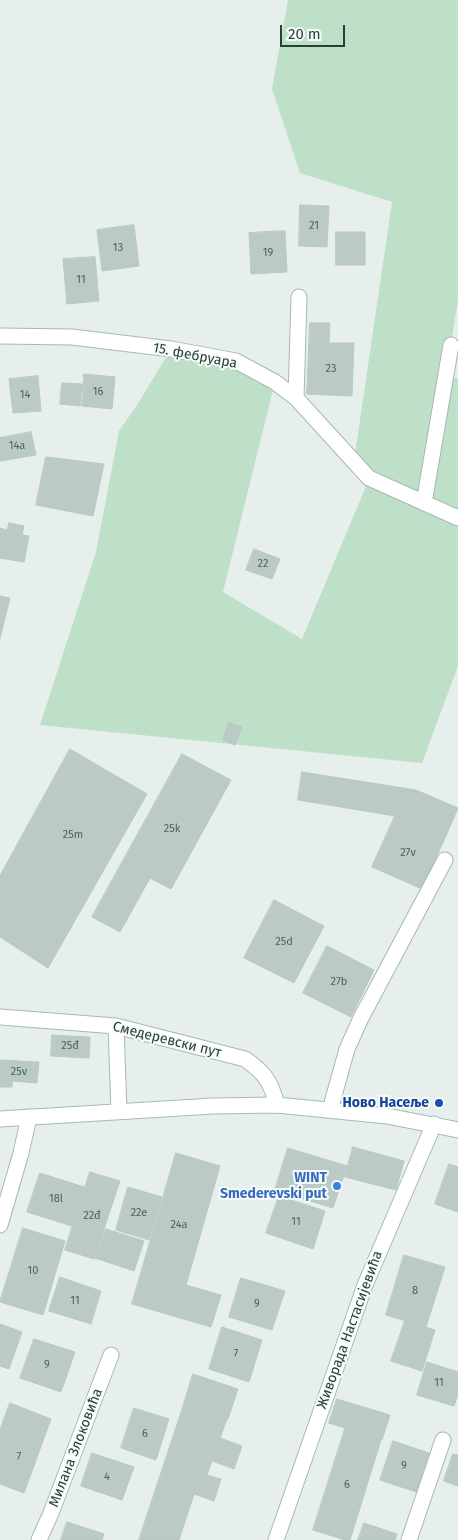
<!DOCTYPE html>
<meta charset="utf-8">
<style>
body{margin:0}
#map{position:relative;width:458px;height:1540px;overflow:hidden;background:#e6efeb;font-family:"Fira Sans",sans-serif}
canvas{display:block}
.scale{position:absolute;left:280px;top:25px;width:65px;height:22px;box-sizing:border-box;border:2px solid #24423a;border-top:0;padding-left:6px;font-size:15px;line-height:18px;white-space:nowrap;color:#24423a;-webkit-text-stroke:4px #f7fbf9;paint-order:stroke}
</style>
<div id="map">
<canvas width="458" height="1540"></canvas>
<div class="scale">20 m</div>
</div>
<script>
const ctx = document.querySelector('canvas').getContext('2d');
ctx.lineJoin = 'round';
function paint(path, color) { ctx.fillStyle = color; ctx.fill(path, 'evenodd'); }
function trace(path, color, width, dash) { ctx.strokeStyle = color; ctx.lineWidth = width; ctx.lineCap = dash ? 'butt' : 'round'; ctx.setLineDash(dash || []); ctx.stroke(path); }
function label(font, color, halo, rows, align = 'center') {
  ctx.font = font + ' "Fira Sans",sans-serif'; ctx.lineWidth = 4; ctx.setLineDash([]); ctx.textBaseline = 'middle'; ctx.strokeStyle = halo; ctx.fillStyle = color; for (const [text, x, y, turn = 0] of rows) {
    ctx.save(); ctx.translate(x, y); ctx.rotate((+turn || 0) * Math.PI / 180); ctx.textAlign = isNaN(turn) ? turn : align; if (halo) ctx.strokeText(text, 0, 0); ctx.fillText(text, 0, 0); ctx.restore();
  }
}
const green = new Path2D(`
 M288,0H458V300L446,376L458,379V666L422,763L40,725L96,552L119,431L137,405L171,349L236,361L275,382L223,592L302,639L369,479L354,461L392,202L300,173L272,89Z`);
const building = new Path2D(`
 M300,205L329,206L327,247L299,246Z
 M134,225L139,266L102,271L97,230Z
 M285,231L287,272L251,274L249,233Z
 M336,232H365V265H336Z
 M95,257L99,301L67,304L63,259Z
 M310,323H330L329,343H354L352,396L307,394Z
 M84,374L115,377L112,409L82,406Z
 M38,376L41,411L13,413L9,379Z
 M62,383L82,384L80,406L60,404Z
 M31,432L36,455L0,461V438Z
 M46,457L104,464L93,516L36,505Z
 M9,523L24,526L22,535L29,536L24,562L0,558V528L7,530Z
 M254,549L280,559L272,579L246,570Z
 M0,596L10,598L0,638Z
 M229,723L242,727L235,745L223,740Z
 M70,749L147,794L48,968L0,937V876Z
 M182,754L231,780L171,889L150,878L120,932L92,917Z
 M302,772L416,790L395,816L298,800Z
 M416,790L458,808L445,838L395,816Z
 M395,816L445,838L422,889L372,867Z
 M274,900L324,926L294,983L244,958Z
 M327,946L374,970L351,1017L303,993Z
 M52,1035L90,1037L89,1058L51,1056Z
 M0,1060L39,1062L37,1083L12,1081V1087H0Z
 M353,1147L404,1161L396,1190L345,1177Z
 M288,1148L347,1166L333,1208L275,1190Z
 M176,1153L220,1166L186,1285L221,1295L211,1327L132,1304Z
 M449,1164L458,1167V1212L435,1204Z
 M90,1172L120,1181L94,1259L65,1250Z
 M40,1173L84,1187L72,1226L27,1212Z
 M128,1187L162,1197L149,1240L116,1230Z
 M279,1196L325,1211L313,1249L266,1233Z
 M23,1228L65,1241L43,1315L0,1302Z
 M106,1229L144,1241L134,1271L95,1258Z
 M404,1255L445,1267L426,1327L386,1315Z
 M60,1277L101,1291L91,1324L49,1311Z
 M241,1278L285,1291L272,1330L229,1317Z
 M405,1321L435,1330L422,1371L391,1361Z
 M0,1324L22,1332L9,1369L0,1366Z
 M222,1327L262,1340L249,1382L209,1369Z
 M34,1339L75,1352L61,1392L20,1378Z
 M427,1362L458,1372V1394L454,1406L417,1395Z
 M193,1374L238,1389L228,1419L184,1404Z
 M337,1399L390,1415L382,1440L329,1423Z
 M10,1403L51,1419L24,1493L0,1484V1430Z
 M184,1404L227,1419L220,1438L242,1446L234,1469L212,1461L207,1475L221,1479L214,1501L194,1494L179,1540H139Z
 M134,1408L169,1419L156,1460L121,1448Z
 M345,1429L381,1440L350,1540H345L313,1530Z
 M393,1441L429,1453L416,1492L380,1480Z
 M92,1453L134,1467L122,1500L81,1486Z
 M453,1454L458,1455V1486L444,1481Z
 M67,1522L104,1534L102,1540H61Z
 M364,1523L397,1534L395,1540H358Z`);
const street = new Path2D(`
 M0,336L72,337L171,349L236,361L275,382L296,398L369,478L458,518
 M296,398L299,297
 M424,503L451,345
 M0,1017L116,1026L245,1059C265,1073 271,1082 277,1105
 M116,1026L119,1111
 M330,1110L347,1049L361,1018L445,860
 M0,1225L21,1153L29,1117
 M39,1540L51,1513L111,1355
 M276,1540L365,1285L434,1124
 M409,1540L443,1440`);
const secondary = new Path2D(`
 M0,1119L213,1106L277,1105L387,1116L458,1130`);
const markers = [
 [439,1103,5,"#1a4fb4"],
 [337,1186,5,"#3f7fe0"]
];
const numberNames = [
 ["21",314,226],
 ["13",118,248],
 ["19",268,253],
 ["11",81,280],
 ["23",331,369],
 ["16",98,392],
 ["14",25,395],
 ["14a",17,446],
 ["22",263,564],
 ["25k",172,829],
 ["25m",73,835],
 ["27v",408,853],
 ["25d",284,942],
 ["27b",339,982],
 ["25đ",70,1046],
 ["25v",19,1072],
 ["18l",56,1199],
 ["22e",139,1213],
 ["22đ",92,1216],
 ["11",296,1222],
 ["24a",179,1225],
 ["10",33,1271],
 ["8",415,1291],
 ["11",75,1301],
 ["9",257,1304],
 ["7",236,1354],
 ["9",47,1365],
 ["11",439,1383],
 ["6",145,1434],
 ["7",19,1457],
 ["9",404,1466],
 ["4",107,1477],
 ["6",347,1485]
];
const streetNames = [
 ["15. фебруара",195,356,11],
 ["Смедеревски пут",167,1040,14],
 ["Живорада Настасијевића",350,1330,-70],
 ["Милана Злоковића",76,1448,-69]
];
const transitNames = [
 ["Ново Насеље",429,1103]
];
const shopNames = [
 ["WINT",327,1178],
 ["Smederevski put",327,1194]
];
paint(green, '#bfe0c8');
paint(building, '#bbcac4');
trace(building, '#b8c9c2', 1);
trace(street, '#a8b8b2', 17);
trace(secondary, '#a4bbb3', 17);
trace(street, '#fff', 15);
trace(secondary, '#fff', 15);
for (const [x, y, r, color] of markers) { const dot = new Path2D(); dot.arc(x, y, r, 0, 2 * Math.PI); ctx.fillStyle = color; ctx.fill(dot); trace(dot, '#f7fbf9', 2); }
label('11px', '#4a645c', null, numberNames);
label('14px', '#24423a', '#f7fbf9', streetNames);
label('bold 14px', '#164399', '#f7fbf9', transitNames, 'right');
label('bold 14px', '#366cbe', '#f7fbf9', shopNames, 'right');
</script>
